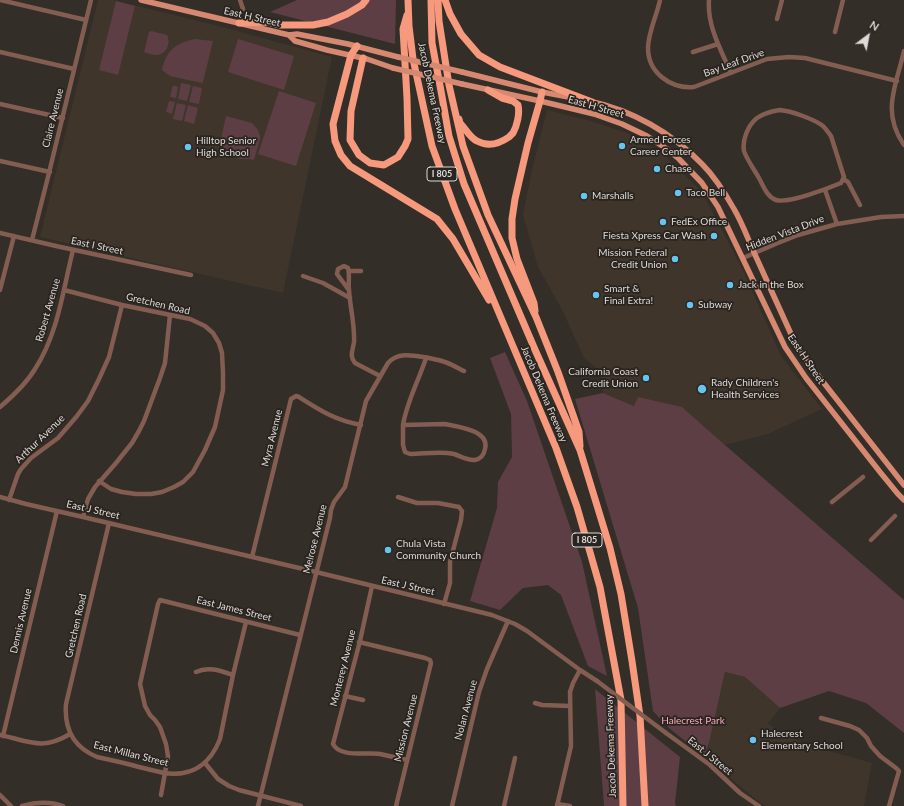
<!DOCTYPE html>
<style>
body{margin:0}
#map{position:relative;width:904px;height:806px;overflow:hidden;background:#332e28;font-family:Lato,sans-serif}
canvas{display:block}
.north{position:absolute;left:848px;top:16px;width:40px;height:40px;-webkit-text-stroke:3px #29241f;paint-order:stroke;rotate:32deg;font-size:11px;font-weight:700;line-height:16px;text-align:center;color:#dedad7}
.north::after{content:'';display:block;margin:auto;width:14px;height:18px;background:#dedad7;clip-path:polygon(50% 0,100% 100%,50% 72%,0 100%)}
</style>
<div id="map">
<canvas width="904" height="806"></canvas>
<div class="north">N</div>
</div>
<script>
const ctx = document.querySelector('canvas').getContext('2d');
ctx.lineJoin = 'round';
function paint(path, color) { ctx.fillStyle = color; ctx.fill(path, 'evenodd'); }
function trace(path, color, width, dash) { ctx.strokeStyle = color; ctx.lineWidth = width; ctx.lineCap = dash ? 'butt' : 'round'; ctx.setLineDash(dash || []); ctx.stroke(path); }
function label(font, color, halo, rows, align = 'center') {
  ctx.font = font + ' Lato,sans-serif'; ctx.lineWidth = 3.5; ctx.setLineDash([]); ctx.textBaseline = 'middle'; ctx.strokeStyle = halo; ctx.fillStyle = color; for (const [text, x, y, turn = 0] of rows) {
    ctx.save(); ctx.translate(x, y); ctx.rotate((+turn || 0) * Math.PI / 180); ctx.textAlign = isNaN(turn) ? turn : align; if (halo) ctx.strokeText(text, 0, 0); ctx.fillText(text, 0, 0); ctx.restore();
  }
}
const built = new Path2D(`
 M98,0H113L219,26L332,57L283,293L40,237Z
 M547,110L587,120L625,132L666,157L702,192L742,268L781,356L822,409L768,434L725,445L682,407L634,406L603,393L600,371L584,358L563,312L538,267L523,215L531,174Z
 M725,672L745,677L780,708L768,724L790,737L808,745L872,763L864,806H767L759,802L704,756L709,743Z`);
const green = new Path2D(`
 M297,0H396L395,44L270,12Z
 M116,1L135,6L118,75L99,70Z
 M151,31L167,35C171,43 167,54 157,55C152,55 148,53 144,52L149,32Z
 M195,39L213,41L203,82L202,83L170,76L162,70C166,51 175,43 195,39Z
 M238,39L294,56L284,90L228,72Z
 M181,83L191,85L187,101L178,99Z
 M173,85L178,87L176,98L170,97Z
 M193,86L202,88L199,104L189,102Z
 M279,91L316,103L296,166L258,154Z
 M169,101L175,102L172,114L166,112Z
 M177,103L186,105L182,121L173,119Z
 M188,105L198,108L194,124L184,121Z
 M226,116L252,123L258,130L260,135V139L254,160C248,158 243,160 237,158C232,157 230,153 224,152L222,150L221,139Z
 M505,352L527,401L582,562L607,676L588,666L561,595L548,585L523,588L500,610L470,601L497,508L498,482L512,457L511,414L490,358Z
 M603,393L634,406L638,397L682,407L725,445L904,600V733L866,703L829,691L780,708L745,677L725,672L709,743L704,756L669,728L653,711L638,608L575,399Z
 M595,689L680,757L675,803L676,806H604Z`);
const minor = new Path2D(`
 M0,0L86,20
 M240,0L243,9
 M660,0C657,15 648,33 648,48C648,73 671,89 694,87L767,59L789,57L805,58L897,81
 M709,0C707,26 721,50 731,73
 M777,19L782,0
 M835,32L843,0
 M904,51C896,86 881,112 904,145
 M0,52L74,69
 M693,52L718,44
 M0,104L63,118
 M780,110C791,111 814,119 823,126C826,129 828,132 831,136L844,177L841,183C829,188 788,204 776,200C767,197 763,185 759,178C755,171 746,158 744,151C742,140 748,125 757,118C764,113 773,111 780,110Z
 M0,161L50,172
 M843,179L848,182L860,205
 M825,190L837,224
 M0,233L56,246L191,275
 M32,240L48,177L91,0
 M743,258L778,243L798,235L837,224L881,217L904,216
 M349,271H361
 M303,276L323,283L350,298
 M348,289L337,274L338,269L344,266L348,268C350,275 348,283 349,290C350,307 355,325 354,342C353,350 349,356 355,363L380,376
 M0,290L14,236
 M64,290L122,305L190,319L205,326L213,333L219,343L222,353L223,373V390L215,427L205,450L193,472L183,482L174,487L162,492L151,494H136L122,492L111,489L99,481
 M0,407C13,396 26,384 35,369C58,334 63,290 73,250
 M445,424C458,427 490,430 485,449C484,455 480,459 475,460C468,461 460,456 454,454C440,451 424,454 410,454L405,452L403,445V425Z
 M403,425C407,401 419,380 426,358
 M0,497L26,504L83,517L316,572L492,615L515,624L527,631L580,670L597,681
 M398,497L417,503H438L459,507L462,511L461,520L450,562V583L444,604
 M9,500L18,474L21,469L31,458L58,438L77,416L88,401L99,379L109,357L122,305
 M832,502L863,477
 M83,517L88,499L95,487L116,463L132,443L139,431L144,421L160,378L165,363L170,315
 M109,523L66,704C64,729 73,747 97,757C111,760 125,763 139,767C147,769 156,771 164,773C191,777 210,765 220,739L233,675L246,622
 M871,540L895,516
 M252,557L291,399L296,396L299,397C321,411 335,420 361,425
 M372,586L360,641L333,744C340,758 367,752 380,754C389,756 398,758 407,760
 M359,642L425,658L430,660L431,663L396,806
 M196,672C208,666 221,671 233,675
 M345,696L363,700
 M535,703L542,705L570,706
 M821,718L850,726L859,730L867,738L871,746L880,756L896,768L899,771L889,806
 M666,733L710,765L740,793L759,806
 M0,735C29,741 42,751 70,734
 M3,736L57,511
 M205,763L218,779L229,786L239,790L301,806
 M0,795L11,806
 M161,795L168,756L166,744L160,727L155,720L150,715L145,706L140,684L158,604L160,600L300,635
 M557,804L570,806
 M22,806C36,802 49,801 63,806
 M258,806L330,518L331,510L334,502L345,487L366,401L388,363C399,351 415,356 429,358C434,359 440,360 445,362C451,364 458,368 464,371
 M452,806L479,692L487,669L508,621
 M504,806L515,758
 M557,806L571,746L570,692L573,683L580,670`);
const major = new Path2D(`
 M141,0L289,35L297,34L348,44L398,57
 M289,35L295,41L327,50L367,59L393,68
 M462,72L542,92L579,99
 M462,84L540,101L594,114L622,124L647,136L667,149L679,159L702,183L718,207L785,347L806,378L880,472L898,494L904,500
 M589,101C632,110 672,133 702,164C715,177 725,193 734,209C743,224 749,242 757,259C770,288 783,316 796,345L809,364L904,485`);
const highway = new Path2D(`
 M408,0L409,26L413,59L432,146L455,209L556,448L577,507L600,587L621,700L623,806
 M431,0L432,43L441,91L449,136L464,184L536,352L580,450L610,548L621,594L632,661L640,716L645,806
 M438,0L439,21L449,85L463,146L488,215L536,317L558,372L579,432L580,446
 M445,0L450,14L461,34L479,55L500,67L592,102
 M239,23L268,22L281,25H313L328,22L347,14L362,5L366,0
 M357,46L351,55L333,124L335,141L341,155L350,166L437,219L453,239L489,300
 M363,58L351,111L350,140L359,155L370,163L384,165L398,157L405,146L408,139L407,98L403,29L407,15
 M459,119L460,123C465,128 470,138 477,141C488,147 499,144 509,137C510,136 512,134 513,133C517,126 520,113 518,105L513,101L502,98L488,90
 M535,311L534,303L517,259L512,238V219L515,199L528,143L540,101L542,92`);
const minorBridge = new Path2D(`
 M597,681L666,733`);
const majorBridge = new Path2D(`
 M398,57L462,72
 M393,68L462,84`);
const markers = [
 [622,146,4,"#66c4ef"],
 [188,147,4,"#66c4ef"],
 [657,169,4,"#66c4ef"],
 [678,193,4,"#66c4ef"],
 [584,196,4,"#66c4ef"],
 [663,222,4,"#66c4ef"],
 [714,236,4,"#66c4ef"],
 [675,259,4,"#66c4ef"],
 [730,285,4,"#66c4ef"],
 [596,295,4,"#66c4ef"],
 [690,305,4,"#66c4ef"],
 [646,378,4,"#66c4ef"],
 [702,389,5,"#66c4ef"],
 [388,550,4,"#66c4ef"],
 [753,740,4,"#66c4ef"]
];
const shields = [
 [442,174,30],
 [587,540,30]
];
const shieldNames = [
 ["I 805",442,174],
 ["I 805",587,540]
];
const streetNames = [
 ["East H Street",252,17,13],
 ["Bay Leaf Drive",734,63,-20],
 ["Jacob Dekema Freeway",432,93,78],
 ["East H Street",596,107,16],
 ["Claire Avenue",53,118,-76],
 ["Hidden Vista Drive",785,233,-21],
 ["East I Street",97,246,12],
 ["Gretchen Road",158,304,13],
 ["Robert Avenue",48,310,-74],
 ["East H Street",806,359,56],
 ["Jacob Dekema Freeway",544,394,67],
 ["Myra Avenue",272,438,-76],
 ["Arthur Avenue",40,439,-44],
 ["East J Street",93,510,13],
 ["Melrose Avenue",315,539,-76],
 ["East J Street",408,586,13],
 ["East James Street",234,609,14],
 ["Dennis Avenue",21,621,-77],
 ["Gretchen Road",76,626,-77],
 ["Monterey Avenue",343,668,-76],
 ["Nolan Avenue",466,710,-75],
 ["Mission Avenue",406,728,-76],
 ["Jacob Dekema Freeway",611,746,-92],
 ["East Millan Street",131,754,14],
 ["East J Street",710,756,39]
];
const poiNames = [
 ["Armed Forces",630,140],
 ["Career Center",630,152],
 ["Hilltop Senior",196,141],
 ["High School",196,153],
 ["Chase",665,169],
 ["Taco Bell",686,193],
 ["Marshalls",592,196],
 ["FedEx Office",671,222],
 ["Fiesta Xpress Car Wash",706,236,"right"],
 ["Mission Federal",667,253,"right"],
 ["Credit Union",667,265,"right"],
 ["Jack in the Box",738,285],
 ["Smart &",604,289],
 ["Final Extra!",604,301],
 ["Subway",698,305],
 ["California Coast",638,372,"right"],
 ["Credit Union",638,384,"right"],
 ["Rady Children's",711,383],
 ["Health Services",711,395],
 ["Chula Vista",396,544],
 ["Community Church",396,556],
 ["Halecrest",761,734],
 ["Elementary School",761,746]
];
const parkNames = [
 ["Halecrest Park",693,721]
];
paint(built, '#3f352b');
paint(green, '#5d3e44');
trace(minor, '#835d51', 4.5);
trace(major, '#d68870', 5.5);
trace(highway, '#f6997c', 7);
trace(minorBridge, '#835d51', 4.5);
trace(majorBridge, '#d68870', 5.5);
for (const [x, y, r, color] of markers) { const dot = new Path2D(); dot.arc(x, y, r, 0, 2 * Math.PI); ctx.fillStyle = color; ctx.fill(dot); trace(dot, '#29241f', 1.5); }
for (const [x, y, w] of shields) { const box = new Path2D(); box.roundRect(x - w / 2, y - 7, w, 14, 3); ctx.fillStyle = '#29241f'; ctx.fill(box); trace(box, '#dedad7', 1); }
label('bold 9px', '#dedad7', null, shieldNames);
label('10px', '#dedad7', '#29241f', streetNames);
label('10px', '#dedad7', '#29241f', poiNames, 'left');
label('10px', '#f6abba', '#29241f', parkNames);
</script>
